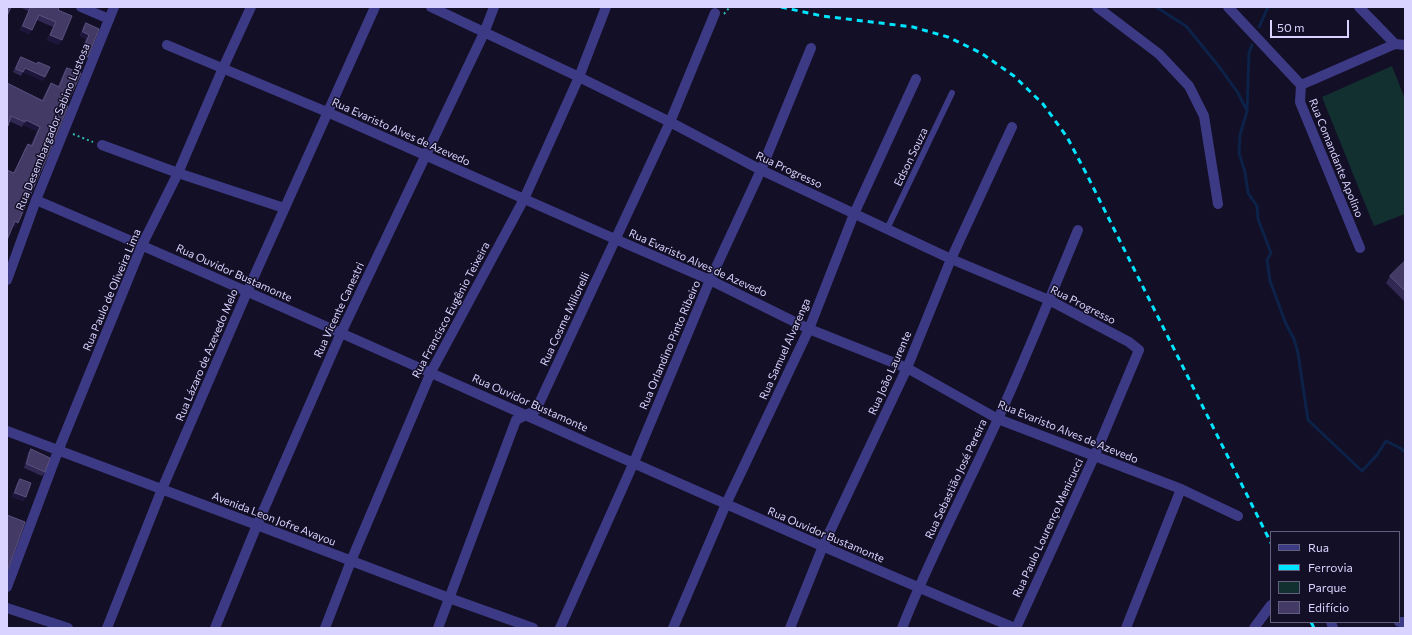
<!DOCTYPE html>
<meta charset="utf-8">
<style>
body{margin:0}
#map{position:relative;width:1412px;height:635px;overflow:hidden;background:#130f26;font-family:Commissioner,sans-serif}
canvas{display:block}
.frame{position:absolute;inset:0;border:8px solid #d9d4ff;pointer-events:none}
.legend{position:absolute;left:1270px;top:531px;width:130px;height:92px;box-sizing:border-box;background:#130f26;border:1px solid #625e7d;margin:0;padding:5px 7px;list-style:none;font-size:12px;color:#d9d4ff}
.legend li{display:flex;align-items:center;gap:8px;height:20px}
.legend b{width:20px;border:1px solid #625e7d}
.scale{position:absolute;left:1270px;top:20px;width:79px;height:18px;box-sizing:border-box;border:2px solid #d9d4ff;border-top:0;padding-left:5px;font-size:12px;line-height:14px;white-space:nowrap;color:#d9d4ff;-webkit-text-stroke:3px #130f26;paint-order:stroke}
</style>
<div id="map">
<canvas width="1412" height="635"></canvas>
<div class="frame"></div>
<ul class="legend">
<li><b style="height:5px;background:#3d3a85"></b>Rua</li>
<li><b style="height:5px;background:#00e5ff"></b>Ferrovia</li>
<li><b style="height:11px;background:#12302f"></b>Parque</li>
<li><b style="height:11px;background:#433a66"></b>Edifício</li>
</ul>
<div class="scale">50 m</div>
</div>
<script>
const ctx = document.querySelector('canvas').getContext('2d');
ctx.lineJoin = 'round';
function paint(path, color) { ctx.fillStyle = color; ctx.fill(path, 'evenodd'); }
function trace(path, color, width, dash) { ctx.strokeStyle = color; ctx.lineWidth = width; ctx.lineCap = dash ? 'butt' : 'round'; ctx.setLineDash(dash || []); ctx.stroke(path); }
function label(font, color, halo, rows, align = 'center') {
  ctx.font = font + ' Commissioner,sans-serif'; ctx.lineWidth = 3; ctx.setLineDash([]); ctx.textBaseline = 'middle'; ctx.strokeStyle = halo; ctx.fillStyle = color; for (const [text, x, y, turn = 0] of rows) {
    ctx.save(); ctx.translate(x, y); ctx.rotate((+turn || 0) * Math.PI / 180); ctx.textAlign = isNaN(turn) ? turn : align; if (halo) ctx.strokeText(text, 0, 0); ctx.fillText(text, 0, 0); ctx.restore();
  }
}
const green = new Path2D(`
 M1392,66L1405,99V214L1374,226L1322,97Z`);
const stream = new Path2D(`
 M1156,7L1186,26L1221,69L1238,93L1247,111L1240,135L1239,153L1245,172L1248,193L1257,206L1258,219L1271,253L1267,260L1270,281L1286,324L1294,339L1298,353L1308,420L1362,471L1377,455L1386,441L1400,448L1405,452
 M1259,27L1268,7
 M1247,111L1249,53L1252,45`);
const path = new Path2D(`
 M724,14L730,7
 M73,134L93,142`);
const service = new Path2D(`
 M887,229L952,93`);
const minor = new Path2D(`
 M81,7L109,19
 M431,7L579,77L670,122L761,170L951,259L1049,300L1129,342L1139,350L1094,457L1016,628
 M1097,7L1159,54L1189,86L1204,116L1218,204
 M1228,7L1301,85L1300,102L1360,248
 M1359,7L1395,44
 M167,45L327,112L615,239L710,280L809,329L907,368L998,419L1181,489L1238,516
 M1301,85L1395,44L1405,45
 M102,145L178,173L284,208
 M36,200C363,339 686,491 1015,628
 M7,608L68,628
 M1399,622H1405
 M107,628L162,489L247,292L375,7
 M215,628L257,525L341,333L484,33L494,7
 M325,628L351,561L431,372L524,199L579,77L606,7
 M438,628L516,420L536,410L670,122L715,13
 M560,628L634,462L710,280L761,170L811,48
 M673,628L726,504L809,329L854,214L916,79
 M790,628L823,546L907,368L951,259L1012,127
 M902,628C930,557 966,489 998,419C1026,357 1052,293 1078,230
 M1126,628L1181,489`);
const tertiary = new Path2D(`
 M7,280L36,200L114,7
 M7,431L257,525L449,598L533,628
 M7,587L58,451L142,245L178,173L223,68L251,7
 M1331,622L1333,628
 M1254,628L1271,605`);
const rail = new Path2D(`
 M781,7L822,16L913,27L948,37L981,53L1014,76L1043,104L1067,137L1086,173L1271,543
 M1311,622L1314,628`);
const wall = new Path2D(`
 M19,7H59L58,10L59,45L47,40L53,27L37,20L29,34L20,30L28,11Z
 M86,23L99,29L88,57L85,61L78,58L86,39L80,36L83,27Z
 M21,57L37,64L38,62L43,81L23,72L21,76L13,72L18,61Z
 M67,68L66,106L15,227L13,226L14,173L25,148L28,144L31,145L37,131L23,125L22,127L9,121L7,127V83L42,100L48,88L51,83L58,86L64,72Z
 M1405,261V302L1386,283L1390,276Z
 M31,449L45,472L42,476L24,468L28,453Z
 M20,479L26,497L23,501L12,497L17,483Z`);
const shadedWall = new Path2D(`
 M23,26L32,30L29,34L20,30Z
 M83,32L89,35L86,39L80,36Z
 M50,35L62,40L59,45L47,40Z
 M81,54L88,57L85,61L78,58Z
 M25,68L45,77L43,81L22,72Z
 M26,120L40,127L37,131L23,125Z
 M15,221L18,223L15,227L12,226Z
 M15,493L26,497L23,501L12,497Z`);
const building = new Path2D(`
 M7,7H11L7,16Z
 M31,7H59L58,10L72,16L62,40L50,35L56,22L39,15L32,30L23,26Z
 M86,23L99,29L88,57L81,54L89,35L83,32Z
 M21,57L37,64L38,62L50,67L45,77L25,68L23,72L16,69Z
 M67,68L81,73L66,106H68L51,148L18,223L15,221L7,240V170L14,173L28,144L32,146L40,127L26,120L25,122L11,116L8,126H7V83L43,101L51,83L59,87Z
 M1405,261V291L1390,276Z
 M31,449L50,458L45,472L27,464Z
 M20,479L31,483L26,497L15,493Z
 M7,515L25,522L7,572Z`);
const streetNames = [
 ["Rua Desembargador Sabino Lustosa",53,127,-68],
 ["Rua Evaristo Alves de Azevedo",401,132,24],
 ["Edson Souza",911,157,-64],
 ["Rua Comandante Apolino",1336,158,68],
 ["Rua Progresso",789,170,25],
 ["Rua Evaristo Alves de Azevedo",698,263,24],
 ["Rua Ouvidor Bustamonte",234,273,24],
 ["Rua Paulo de Oliveira Lima",112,290,-67],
 ["Rua Progresso",1083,305,27],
 ["Rua Vicente Canestri",339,310,-65],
 ["Rua Francisco Eugênio Teixeira",451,310,-62],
 ["Rua Cosme Miliorelli",565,319,-65],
 ["Rua Orlandino Pinto Ribeiro",670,345,-67],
 ["Rua Samuel Alvarenga",785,349,-66],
 ["Rua Lázaro de Azevedo Melo",207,355,-67],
 ["Rua João Laurente",890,373,-66],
 ["Rua Ouvidor Bustamonte",530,403,24],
 ["Rua Evaristo Alves de Azevedo",1068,432,22],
 ["Rua Sebastião José Pereira",956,479,-65],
 ["Avenida Leon Jofre Avayou",274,519,21],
 ["Rua Paulo Lourenço Menicucci",1048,528,-65],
 ["Rua Ouvidor Bustamonte",826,535,23]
];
paint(green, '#12302f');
trace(stream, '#0c2248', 3);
trace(path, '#2fb8b0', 2, [2, 3]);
trace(service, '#3d3a85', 6);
trace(minor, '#3d3a85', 10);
trace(tertiary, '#3d3a85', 10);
trace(rail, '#00e5ff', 3, [6, 5]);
paint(wall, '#312854');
paint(shadedWall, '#1d163a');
paint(building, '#433a66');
trace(building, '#5a527e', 1);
label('11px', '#d9d4ff', '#130f26', streetNames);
</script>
